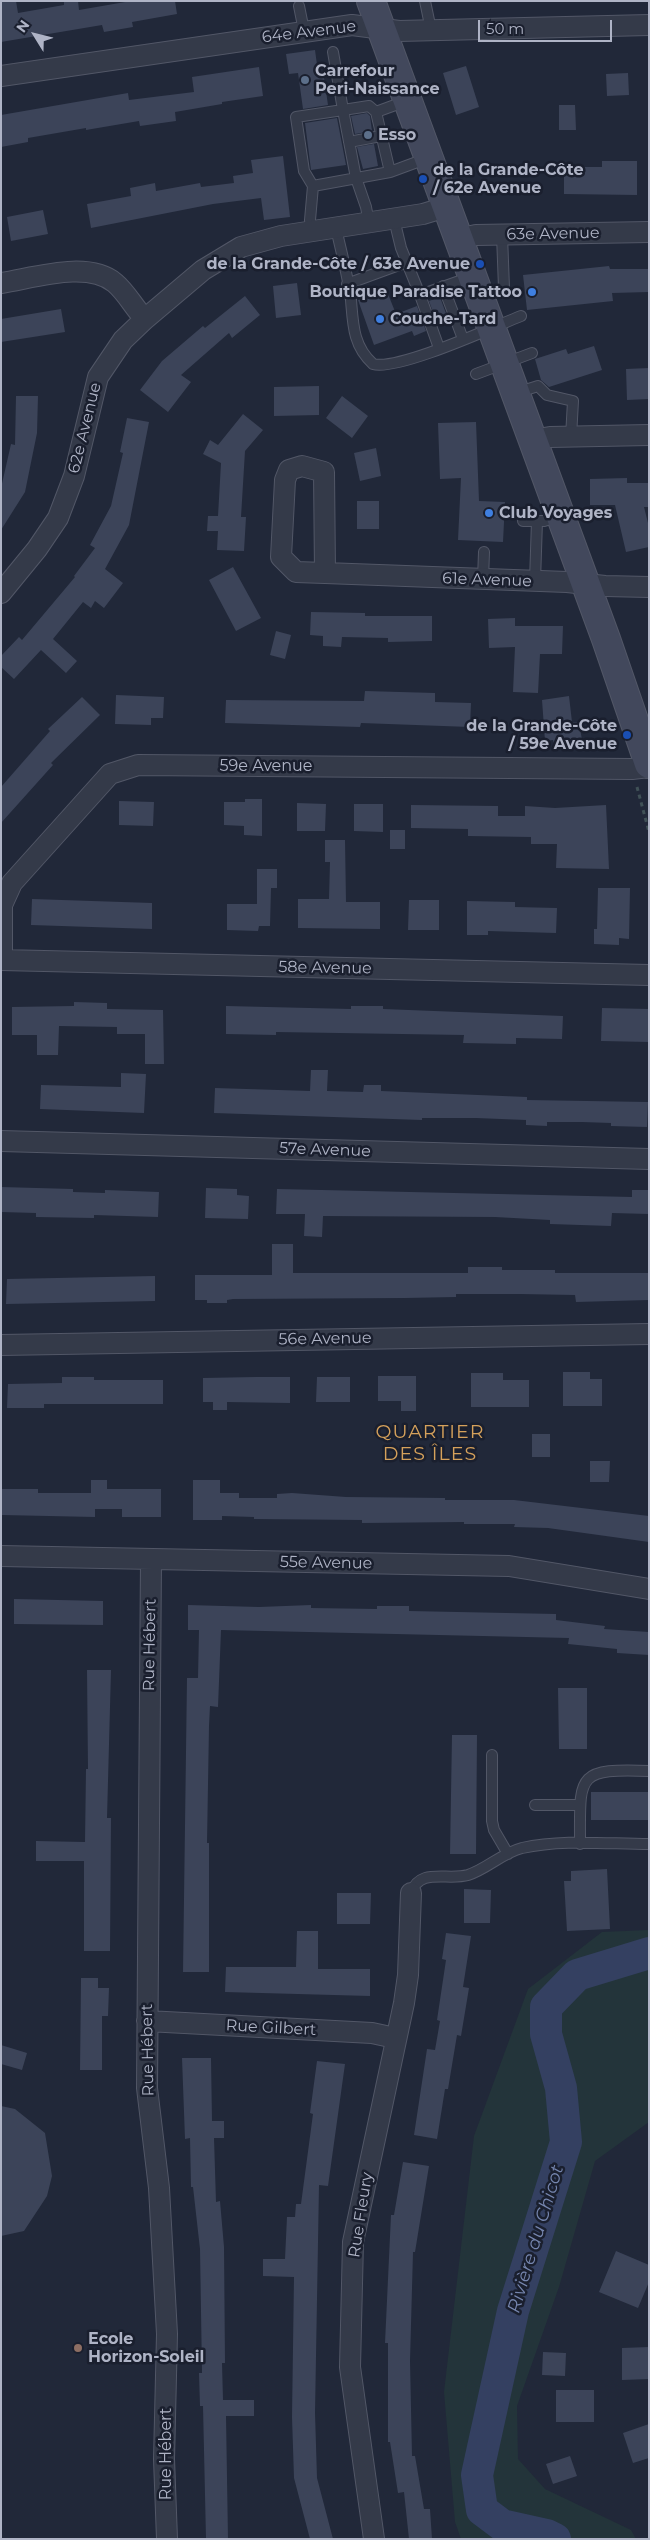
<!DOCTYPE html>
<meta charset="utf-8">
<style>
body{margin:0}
#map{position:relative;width:650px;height:2540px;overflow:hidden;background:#212839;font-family:Montserrat,sans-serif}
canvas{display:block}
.frame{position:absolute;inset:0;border:2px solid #afb4c6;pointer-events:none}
.north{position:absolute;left:10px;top:10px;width:50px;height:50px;-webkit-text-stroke:4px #1a1f2e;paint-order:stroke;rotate:306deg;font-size:14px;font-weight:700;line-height:20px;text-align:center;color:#afb4c6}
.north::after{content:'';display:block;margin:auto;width:18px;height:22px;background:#afb4c6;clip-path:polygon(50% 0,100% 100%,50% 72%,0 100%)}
.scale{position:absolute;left:478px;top:20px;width:134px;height:22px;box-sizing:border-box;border:2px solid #afb4c6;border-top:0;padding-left:6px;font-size:15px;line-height:18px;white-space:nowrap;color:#afb4c6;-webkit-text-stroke:4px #1a1f2e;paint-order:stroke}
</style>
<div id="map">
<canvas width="650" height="2540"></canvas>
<div class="frame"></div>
<div class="north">N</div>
<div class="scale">50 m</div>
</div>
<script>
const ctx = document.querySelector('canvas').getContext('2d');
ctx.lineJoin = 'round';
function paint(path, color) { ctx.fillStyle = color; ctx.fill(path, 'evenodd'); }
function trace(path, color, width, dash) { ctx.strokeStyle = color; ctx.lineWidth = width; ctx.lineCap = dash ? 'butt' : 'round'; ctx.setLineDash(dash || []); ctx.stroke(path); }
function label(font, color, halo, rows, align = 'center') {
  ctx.font = font + ' Montserrat,sans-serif'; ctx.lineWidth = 5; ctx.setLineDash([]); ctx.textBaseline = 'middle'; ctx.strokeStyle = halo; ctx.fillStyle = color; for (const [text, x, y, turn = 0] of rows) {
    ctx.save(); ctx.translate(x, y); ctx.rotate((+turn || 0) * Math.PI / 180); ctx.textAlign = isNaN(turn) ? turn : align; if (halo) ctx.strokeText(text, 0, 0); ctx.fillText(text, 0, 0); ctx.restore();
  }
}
const green = new Path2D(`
 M649,1930V2122L595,2161L559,2287L517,2406L518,2459L545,2489L631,2530L636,2539H461L455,2522L444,2392L474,2136L528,1989L602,1932Z`);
const river = new Path2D(`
 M555,2539L547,2535L502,2525L482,2510L477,2475L513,2311L566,2142L561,2088L546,2034V2007L577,1975L649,1953`);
const building = new Path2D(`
 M1,1H16L18,13L64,5V1H78L79,10L131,1H175L177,14L132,22L133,27L104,32L102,25L1,42Z
 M315,50L318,72L323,71L328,105L303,109L298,73L289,74L286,54Z
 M466,66L479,107L456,115L443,73Z
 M259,67L263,96L222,102V104L175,112L176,121L140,126L139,121L86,130V128L28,138V142L1,147V115L128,93L129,100L194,92L192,77Z
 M628,73L629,95L607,96L606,74Z
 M559,105H575L576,130H559Z
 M367,113L370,116L372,131L355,134L351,116Z
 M337,118L346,165L311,170L305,123Z
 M374,144L378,166L363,169L357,147Z
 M283,156L290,217L264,220L261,198L213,204L91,228L87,204L131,196L130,188L155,183L156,191L200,183L201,187L234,183L233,176L253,173L251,160Z
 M602,161H637V195L564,194V167H602Z
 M43,210L48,234L11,241L7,217Z
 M609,266L610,269H649V292L612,293L613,301L527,310L523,275Z
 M297,283L301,315L276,318L273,286Z
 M386,289L396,314L417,306L426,331L414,336L412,331L374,345L358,300Z
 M245,296L260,315L232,338L229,333L181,375L191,382L168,412L140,390L162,361L203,326L205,328Z
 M440,297L449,322L438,326L429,301Z
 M61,309L65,332L1,342V319Z
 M594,346L602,370L549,387L541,380L535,359L566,349L568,354Z
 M649,368V399L627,400L626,369Z
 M319,386V415L274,416V387Z
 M16,396H38L37,433L25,492L1,530V488L11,444L15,445Z
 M342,396L368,416L352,438L326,418Z
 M243,414L263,430L245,451L241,517H246L244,551L217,550L218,531H207L208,516H218L221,463L203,454L210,440L218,445Z
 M127,418L149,422L129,525L105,569L123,583L104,608L95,601L91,608L83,602L53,639L77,661L66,673L41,650L14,679L1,667V656L19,637L22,640L75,577L74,576L95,548L90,545L111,506L123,453L120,452Z
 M476,422L479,501L505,502L503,542L458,540L461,478L440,479L438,423Z
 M376,448L381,476L360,481L354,453Z
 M627,478V483H649V507H644L649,527V547L626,552L615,505H590V479Z
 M357,501H379V529H357Z
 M233,567L261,618L236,631L209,580Z
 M311,612L365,613V616H432V641L388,642V638L342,637L341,647L323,646V636L310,635Z
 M515,618V626H563L562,654H540L538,693L513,692L515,647L489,648L488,619Z
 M276,631L291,635L285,659L270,655Z
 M365,691L435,693V702L471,703L470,727L361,723L360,727L225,723L226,700L364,701Z
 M116,695L164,697L163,718H151V725L115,724Z
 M569,696L572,722H579L582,740L554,744L553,740L545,741L542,700Z
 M82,697L100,715L51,763L53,765L1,823V787L50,731L48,729Z
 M245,799H262V836L244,835V826L224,825V802H245Z
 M119,801L154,802L153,826L119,825Z
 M297,803L326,804L325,831H297Z
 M354,804H383V832L354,831Z
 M411,805L498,806V816H525V806L555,808L606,805L609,869L556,868L557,844H531V837L468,836V829L411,828Z
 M390,830H405V849H390Z
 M325,840H345L346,902H380V929L298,928V899H329L330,862H325Z
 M257,869H277V888H271L270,926H259L258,931L227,930V904H257Z
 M598,888H630L629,939L619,938V945L594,944V929H597Z
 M32,899L152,903V929L31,925Z
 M409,900H439V930H408Z
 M467,901L515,902V907L557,908L556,933L488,931V935H467Z
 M74,1002L107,1003V1009L163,1010L164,1064H145V1034H117V1027L59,1026L58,1055H37V1035H12V1007L74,1006Z
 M226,1006L351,1009V1006H383V1009L563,1016L562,1039L516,1038V1044L463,1043L464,1035L276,1032V1035L226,1034Z
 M602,1008L649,1009V1042L601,1041Z
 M311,1070H328L327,1091L363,1092L364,1085H381V1091L527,1097V1100L648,1102L647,1127L611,1126V1123L582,1122H547V1126L526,1125V1120L476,1118H422V1120L214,1113L215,1088L310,1091Z
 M121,1073L146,1074L144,1113L40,1109L41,1085L121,1087Z
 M1,1187L73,1189V1192L105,1193V1190L159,1192L158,1217L94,1215V1218L36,1217V1213L1,1212Z
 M206,1188L237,1189V1195L249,1196L248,1219L205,1218Z
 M277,1189L632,1197V1190H649V1214L612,1213L611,1226L550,1224V1220L495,1217L323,1216L322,1237L304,1236L305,1214H276Z
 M272,1244H293V1273H468V1267H502V1270H555V1273H649V1300L576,1302L575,1295L520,1294H456V1297L405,1298L233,1299L227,1300V1303H207V1300H195V1275H272Z
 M155,1276V1301L6,1304L7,1279Z
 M563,1372H590V1379H602V1406H563Z
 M471,1373H503V1380H529V1407H471Z
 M378,1376H416V1411H401V1401H378Z
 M62,1377H94V1380H163V1404H44V1408H7L8,1384L62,1383Z
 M256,1377H290V1403L227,1402V1410H213V1402H203V1378Z
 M317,1377H350V1402H316Z
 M532,1434H550V1457H532Z
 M590,1461H610L609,1482H590Z
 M91,1480H107V1489H161V1517H122V1509H95V1517L2,1515V1489H38V1493H91Z
 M193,1480H220V1493H239V1498H277V1494L292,1493L346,1497L445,1498V1500H514L649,1516V1542L548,1528L514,1527L515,1524H464V1522L362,1523V1520L254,1519V1517L222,1516V1520H193Z
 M14,1599L103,1601V1625L14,1624Z
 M188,1605L259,1607L311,1605V1608L377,1609V1606H409V1611L556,1614V1620L605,1626L604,1629L649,1632V1655L617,1653V1649L568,1644L569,1638L221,1630L218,1707L210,1706L209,1726L207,1843H209V1972H183L187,1678H198L199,1630H188Z
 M87,1670H111L107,1818H111L110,1951H84V1861H36V1841L85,1842L86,1769H88Z
 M558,1688H587V1749H559Z
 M452,1735H477L476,1854H450Z
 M591,1792H649V1820H591Z
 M607,1869L610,1929L567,1931L564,1881H571V1871Z
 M464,1889L491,1890L490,1923H464Z
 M337,1893H371L370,1924H337Z
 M297,1931H318V1969H370V1996L225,1992L226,1967H296Z
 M446,1933L471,1936L463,1987L469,1988L461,2036L457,2035L448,2089H445L437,2139L414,2135L427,2049L435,2050L440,2021L437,2020L446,1960L442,1959Z
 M81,1978H98V1988H109L108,2016H102V2070H80Z
 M1,2045L27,2053L22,2070L1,2064Z
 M182,2058H211L212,2121H224V2138H214L216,2202L220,2201L224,2247L225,2363H222L223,2400H254V2416H226L228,2539H206L203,2406H200L199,2373H202L200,2249L193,2187H191L190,2138L185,2139Z
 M317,2061L345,2064L328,2186L319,2185L315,2413L317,2478L333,2539H310L294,2478L292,2417L294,2277L263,2276V2259H285L287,2217H295L296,2204H301L313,2114L310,2113Z
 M1,2106L15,2109L45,2133L52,2176L47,2196L24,2231L1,2236Z
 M403,2162L429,2166L415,2252H413L410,2361L412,2456H415L424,2509H430L432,2539H409L404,2492L398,2493L390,2442H388V2343H385L391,2215H394Z
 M616,2251L649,2265V2282L638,2308L599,2292Z
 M649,2347V2379L622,2380V2348Z
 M543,2352L566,2353L565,2376L542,2375Z
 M556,2390H594V2422H556Z
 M649,2424V2458L633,2463L623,2433Z
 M570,2456L577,2476L553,2484L546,2464Z`);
const path = new Path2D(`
 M637,787L649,832`);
const service = new Path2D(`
 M425,1L431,30
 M299,6L304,31
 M406,101L376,112L390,172L428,158
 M349,142L381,136
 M313,186L304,171L296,117L343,110L333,52
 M394,219L401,248L420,295L471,277
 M369,223L366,207L356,178L343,110L369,106L376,112
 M336,228C341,251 348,276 351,300C353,324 353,346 373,364C398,371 493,327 521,316
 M312,231L310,220L313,186L390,172
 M347,284L407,262
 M443,286L463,339
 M420,295L439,348
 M480,296L504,288L502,235
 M476,374L532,353
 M516,393L538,386L547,395L573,401L571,437
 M523,521H544L559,516
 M483,579L484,552
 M535,581L537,521
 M492,1755V1821L494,1830L508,1854
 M535,1805H580
 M580,1844C580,1776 575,1768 649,1771
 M411,1893C420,1867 447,1881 468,1875C487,1869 502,1853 522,1848C563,1839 608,1844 649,1844`);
const minor = new Path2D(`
 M1,76L352,25L399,31L649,25
 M458,239L476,235L649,232
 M1,283C34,278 88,260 115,283C127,293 134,308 145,319
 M533,440L550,437L649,435
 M325,573L324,472L302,466L289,470L285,480L281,557L296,572L325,573L567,582L605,586L649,587
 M1,593L37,549L58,518L74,476L98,377L123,340L145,319L203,270L241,247L281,236L423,214L446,207
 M1,960L649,975
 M2,960V905L12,883L110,774L138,765L632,769L649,767
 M1,1141L649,1159
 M1,1345L649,1334
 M1,1556L509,1566L649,1589
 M151,1560L147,2088L159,2188L167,2334L164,2459L167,2539
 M147,2021L372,2033L395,2038
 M374,2539L350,2367L353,2242L404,2003L408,1975L411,1893`);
const secondary = new Path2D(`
 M371,1L606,639L649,764`);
const markers = [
 [305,80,5,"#5c6f8a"],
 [368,135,5,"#5c6f8a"],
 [423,179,5,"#1a4fb4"],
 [480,264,5,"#1a4fb4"],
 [532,292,5,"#3f7fe0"],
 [380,319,5,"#3f7fe0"],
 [489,513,5,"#3f7fe0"],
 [627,735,5,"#1a4fb4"],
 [78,2348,5,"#8d6e63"]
];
const streetNames = [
 ["64e Avenue",309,32,-7],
 ["63e Avenue",553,234,-1],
 ["62e Avenue",85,428,-76],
 ["61e Avenue",487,580,2],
 ["59e Avenue",266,766],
 ["58e Avenue",325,968,1],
 ["57e Avenue",325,1150,2],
 ["56e Avenue",325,1339,-1],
 ["55e Avenue",326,1563,1],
 ["Rue Hébert",150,1645,-89],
 ["Rue Gilbert",271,2028,3],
 ["Rue Hébert",148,2050,-91],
 ["Rue Fleury",361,2215,-81],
 ["Rue Hébert",166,2454,-90]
];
const poiNames = [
 ["Carrefour",315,71],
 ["Peri-Naissance",315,89],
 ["Esso",378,135],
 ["de la Grande-Côte",433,170],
 ["/ 62e Avenue",433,188],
 ["de la Grande-Côte / 63e Avenue",470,264,"right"],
 ["Boutique Paradise Tattoo",522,292,"right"],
 ["Couche-Tard",390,319],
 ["Club Voyages",499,513],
 ["de la Grande-Côte",617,726,"right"],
 ["/ 59e Avenue",617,744,"right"],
 ["Ecole",88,2339],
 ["Horizon-Soleil",88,2357]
];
const waterNames = [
 ["Rivière du Chicot",536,2239,-73]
];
const quarterNames = [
 ["QUARTIER",430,1432],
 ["DES ÎLES",430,1454]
];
paint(green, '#23343a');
trace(river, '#344061', 32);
paint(building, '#3c4459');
trace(service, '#525767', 12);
trace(minor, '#525767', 22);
trace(secondary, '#525767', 30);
trace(path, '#405157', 3, [4, 4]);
trace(service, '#343a49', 10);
trace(minor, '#343a49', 20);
trace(secondary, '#42485c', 28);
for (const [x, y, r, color] of markers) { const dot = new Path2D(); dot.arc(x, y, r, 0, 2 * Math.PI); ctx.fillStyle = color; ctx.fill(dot); trace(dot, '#1a1f2e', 2); }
label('16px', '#afb4c6', '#1a1f2e', streetNames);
label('bold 16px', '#afb4c6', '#1a1f2e', poiNames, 'left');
label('italic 18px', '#7686af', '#1a1f2e', waterNames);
ctx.letterSpacing = '1px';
label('19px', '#d5a15b', '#1a1f2e', quarterNames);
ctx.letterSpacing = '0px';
</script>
